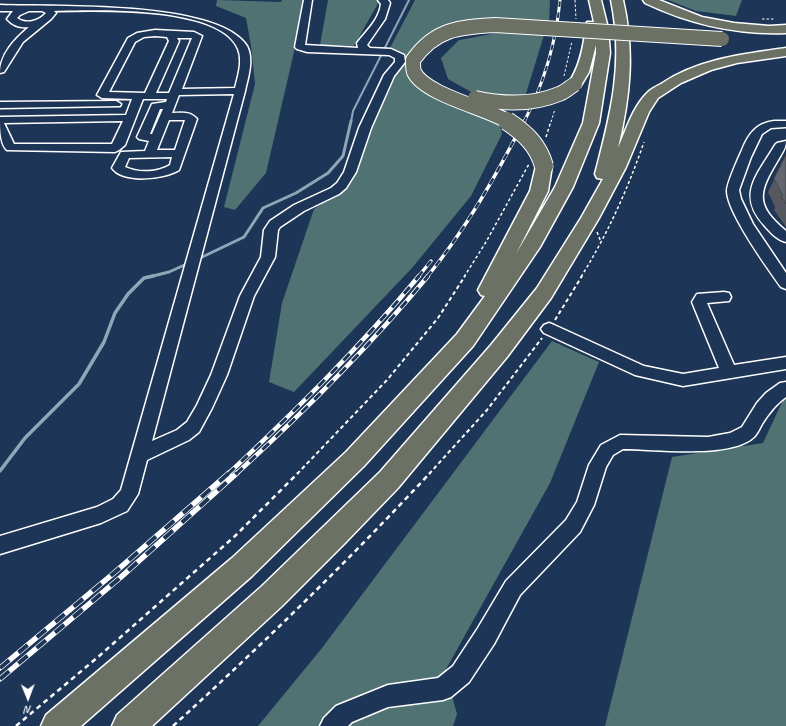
<!DOCTYPE html>
<style>
body{margin:0}
#map{position:relative;width:786px;height:726px;overflow:hidden;background:#1d3557;font-family:Caveat,sans-serif}
canvas{display:block}
.north{position:absolute;left:8px;top:678px;width:40px;height:40px;-webkit-text-stroke:3px #1d3557;paint-order:stroke;rotate:179deg;font-size:11px;font-weight:700;line-height:16px;text-align:center;color:#fff}
.north::after{content:'';display:block;margin:auto;width:14px;height:18px;background:#fff;clip-path:polygon(50% 0,100% 100%,50% 72%,0 100%)}
</style>
<div id="map">
<canvas width="786" height="726"></canvas>
<div class="north">N</div>
</div>
<script>
const ctx = document.querySelector('canvas').getContext('2d');
ctx.lineJoin = 'round';
function paint(path, color) { ctx.fillStyle = color; ctx.fill(path, 'evenodd'); }
function trace(path, color, width, dash) { ctx.strokeStyle = color; ctx.lineWidth = width; ctx.lineCap = dash ? 'butt' : 'round'; ctx.setLineDash(dash || []); ctx.stroke(path); }
const green = new Path2D(`
 M217,0L281,2L282,0H306L266,173L235,210L224,207L255,84L251,46L246,18L216,6Z
 M328,0H380L354,46L320,45Z
 M415,0H550L549,23L503,21L415,48V78L499,120L502,134L471,196L412,268L294,392L269,382L282,303L314,209L349,184L386,85L403,61L399,52L390,48Z
 M668,0H742L736,16L696,11Z
 M497,33L544,35L525,97L498,96L471,92L448,79L441,58L459,40Z
 M552,341L599,362L550,483L445,671L457,714L453,726H258L322,648Z
 M786,398V726H605L672,457L763,443L783,400Z`);
const streamFar2 = new Path2D(`
 M351,122L353,111L409,0`);
const streamFar1 = new Path2D(`
 M196,260L244,237L263,208L296,193L328,173L343,156L351,121
 M149,277L169,272L189,263`);
const stream = new Path2D(`
 M0,471L25,438L79,384L104,342L115,313L128,294L144,278L153,276`);
const pathFar3 = new Path2D(`
 M575,0L576,19
 M762,19H775
 M564,76L572,41
 M551,122L555,109`);
const pathFar2 = new Path2D(`
 M546,137L551,121
 M597,232L601,242
 M464,277L486,242L529,164
 M581,277C608,233 627,191 644,142`);
const pathFar1 = new Path2D(`
 M555,320L582,276
 M297,474L387,380L438,318L465,276
 M429,474L487,410L542,338`);
const path = new Path2D(`
 M16,726L98,657L235,536L298,473
 M173,726C262,645 348,561 430,473`);
const minor = new Path2D(`
 M304,0H312L305,45L358,48L357,43C367,30 379,20 381,4L378,0H388L390,3L385,19L367,45L370,48L391,49L404,55L405,62L394,76L371,128L356,172L346,188L339,194L304,211L280,227L278,230L275,257L254,296L227,375L212,408L199,432L189,440L147,460L138,494L127,511L101,523L0,554V536L97,507L113,499L121,490L234,94L179,95L172,113C182,113 190,111 197,119L179,170C165,179 123,184 112,168L121,152L145,151L149,141L139,139L137,137L152,104L166,102L167,99H143L125,145L119,150L115,152L7,150C0,144 0,127 0,117L126,115L132,99L102,98L97,95L128,38L137,33L155,30L194,32L202,36L182,89L235,88C238,76 243,61 238,49C220,5 94,10 54,11L56,13L51,19L23,42L4,72L0,73C0,54 15,39 29,27C21,28 13,26 7,19L13,11H0V5C54,7 218,0 247,46C254,60 248,77 245,91L152,441L177,430L187,422L197,405L211,375L240,296L261,257L264,230L270,221L294,205L331,188L337,183L344,172L359,128L384,75L395,62V58L389,55L307,52L297,49L295,47ZM29,11H42L46,13C39,21 26,25 17,18L20,15ZM155,36L167,37L169,41L145,93L109,92L135,42L144,37ZM177,38H192L169,93H156L179,41ZM160,109H163L152,134H150ZM169,120H185L175,150H157ZM123,121L112,144H14L4,123ZM172,157L170,165C157,173 138,173 125,167L129,158Z
 M116,101L121,104L120,106L0,108V102Z
 M774,121H786V127L771,128L762,134L751,157L739,190L741,199L753,224L786,273V289L781,287C768,269 727,212 727,191C727,183 738,159 742,150C748,135 756,123 774,121Z
 M786,141C786,148 782,153 778,160C758,193 755,205 786,231V242C777,240 770,232 764,225C736,194 758,174 775,145L777,143Z
 M724,292L729,293L731,297L729,301L707,303L734,365L786,357V369L683,386L635,375L544,333L541,329L544,325L549,323L554,325L644,366L683,374L719,368L692,302L697,294Z
 M786,382V397C776,404 769,413 762,424C760,428 757,434 754,437C731,459 654,449 623,449L613,455L606,467L594,505L580,532L520,595L494,644L469,682L451,697L443,700L388,707L352,722L348,726H320L324,718L336,706L388,685L438,678L453,666L478,628L506,581L566,520L577,502L589,465L601,445L620,435L708,437L730,433L742,427L757,403L766,393L780,383Z`);
const highway = new Path2D(`
 M589,0H601L608,28L610,53L599,123L573,187L540,247L473,346L364,466L252,576L81,726H41L46,715L232,558L346,452L457,334L485,296L481,295L478,290L530,191L536,166L538,162L544,161L550,162L552,166L548,191L516,254L555,187L583,123L596,53V45L589,72L580,87L575,88L570,87L568,84C580,67 584,45 586,25L587,22H594Z
 M611,0H623C635,52 630,97 618,148C626,130 633,106 648,92C651,89 657,86 661,84C698,59 743,54 786,48V56L737,63L711,70L681,83L658,98L649,112L626,167L599,218L551,298L507,357L398,488L344,544L282,606L152,726H112L117,715L262,586L380,472L491,345L537,288L581,218L603,179L597,178L595,174C611,113 624,63 611,0Z
 M643,0H659L702,17L734,23L769,26L786,25V33C736,35 689,24 645,3Z`);
const railFar3 = new Path2D(`
 M524,122C544,83 556,43 560,0`);
const railFar2 = new Path2D(`
 M418,277L431,261
 M427,277C466,229 496,176 524,121`);
const railFar1 = new Path2D(`
 M228,474C295,411 360,347 419,276
 M236,474C304,412 369,347 428,276`);
const rail = new Path2D(`
 M0,668L114,573L229,473
 M0,679L121,577L237,473`);
const highwayBridgeFar1 = new Path2D(`
 M475,98C502,104 533,105 559,94C565,92 570,87 575,84
 M509,122C487,108 425,95 414,72C413,69 413,63 413,60C435,29 459,27 495,25L722,39`);
const highwayBridge = new Path2D(`
 M507,121C525,133 538,145 544,166`);
const wall = new Path2D(`
 M786,155V227L774,210L775,207L768,192Z`);
const building = new Path2D(`
 M786,155V204L781,196H783L774,179Z`);
paint(green, '#507272');
trace(streamFar2, '#8ea7b8', 2);
trace(streamFar1, '#8ea7b8', 3);
trace(stream, '#8ea7b8', 3.5);
trace(minor, '#fff', 3);
trace(highway, '#fff', 3);
trace(pathFar3, '#fff', 1, [2.5, 2]);
trace(pathFar2, '#fff', 1.5, [3, 2.5]);
trace(pathFar1, '#fff', 2, [4, 3]);
trace(path, '#fff', 2.5, [5, 4]);
paint(minor, '#1d3557');
paint(highway, '#6b7165');
trace(railFar3, '#fff', 3);
trace(railFar2, '#fff', 3.5);
trace(railFar1, '#fff', 4.5);
trace(rail, '#fff', 5.5);
trace(railFar3, '#1d3557', 2, [5.5]);
trace(railFar2, '#1d3557', 2.5, [7]);
trace(railFar1, '#1d3557', 3, [9]);
trace(rail, '#1d3557', 4, [12]);
trace(highwayBridgeFar1, '#fff', 16, []);
trace(highwayBridge, '#fff', 20, []);
trace(highwayBridgeFar1, '#6b7165', 14);
trace(highwayBridge, '#6b7165', 18);
paint(wall, '#57575f');
paint(building, '#65656f');
trace(building, '#47474e', 1);
</script>
